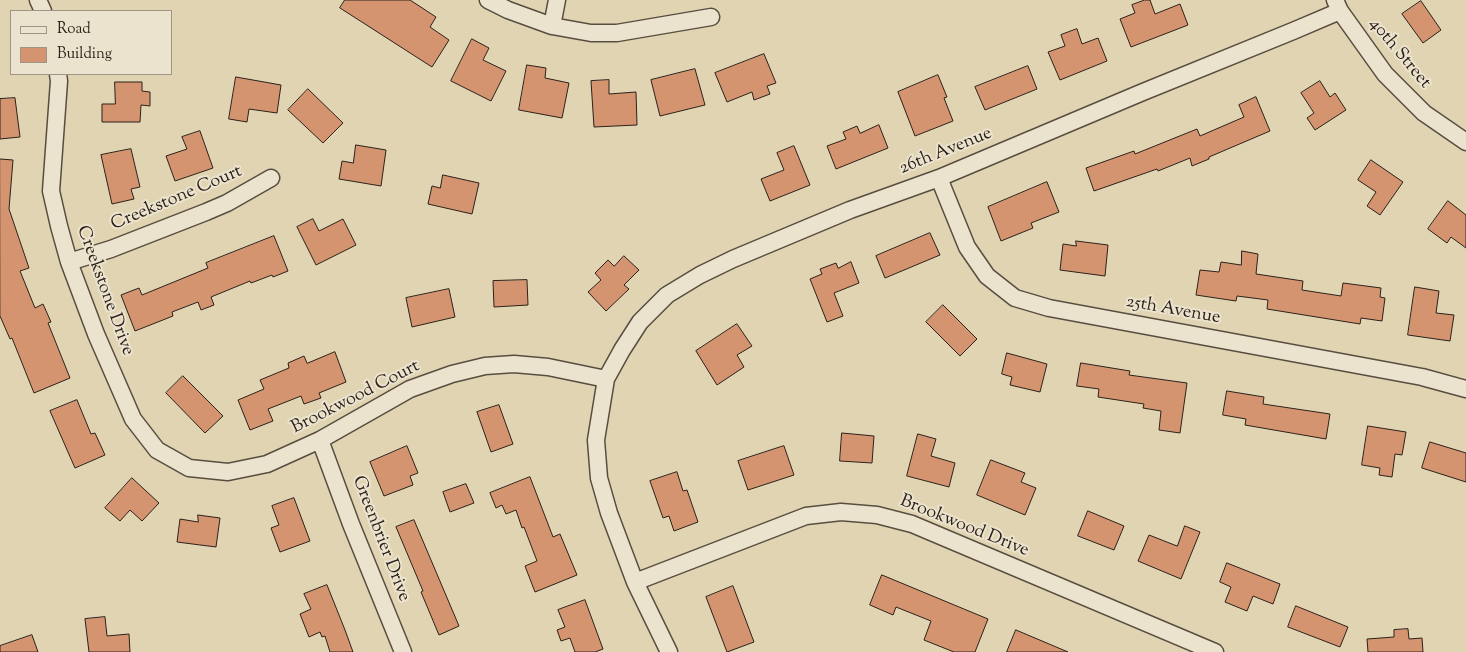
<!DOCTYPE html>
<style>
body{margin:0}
#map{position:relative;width:1466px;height:652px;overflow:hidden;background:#e1d4b3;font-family:"Sorts Mill Goudy",serif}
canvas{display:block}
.legend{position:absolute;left:10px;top:10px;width:162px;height:65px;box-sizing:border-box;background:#ece3ce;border:1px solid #9f9586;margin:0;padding:6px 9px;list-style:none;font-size:15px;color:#2b211a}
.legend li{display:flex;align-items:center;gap:10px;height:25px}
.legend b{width:25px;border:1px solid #9f9586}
</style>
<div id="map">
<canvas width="1466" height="652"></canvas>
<ul class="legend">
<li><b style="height:6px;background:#ece3ce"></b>Road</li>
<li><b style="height:14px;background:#d59470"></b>Building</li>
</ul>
</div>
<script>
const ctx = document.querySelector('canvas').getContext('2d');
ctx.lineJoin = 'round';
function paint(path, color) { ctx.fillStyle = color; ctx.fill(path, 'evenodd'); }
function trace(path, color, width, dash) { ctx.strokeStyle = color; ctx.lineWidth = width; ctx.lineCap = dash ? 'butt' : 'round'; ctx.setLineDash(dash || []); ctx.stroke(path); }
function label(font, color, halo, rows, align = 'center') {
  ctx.font = font + ' "Sorts Mill Goudy",serif'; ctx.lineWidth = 4; ctx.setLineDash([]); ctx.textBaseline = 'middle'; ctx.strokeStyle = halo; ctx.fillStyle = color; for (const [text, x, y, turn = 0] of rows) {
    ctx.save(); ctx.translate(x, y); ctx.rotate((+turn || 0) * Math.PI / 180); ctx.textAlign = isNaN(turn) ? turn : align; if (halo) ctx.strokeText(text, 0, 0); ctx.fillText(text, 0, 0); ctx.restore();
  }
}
const building = new Path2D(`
 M345,0H410L436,17L430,27L449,40L432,67L340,8Z
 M1145,0H1150L1155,14L1180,4L1188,25L1131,47L1120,19L1135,13L1132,5Z
 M1421,1L1441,30L1423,43L1402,14Z
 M1077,29L1082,44L1098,38L1107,61L1060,80L1048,52L1065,46L1061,35Z
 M472,39L489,48L483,60L506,71L491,101L451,81Z
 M764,54L776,83L767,86L770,94L754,100L752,92L727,102L715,73Z
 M527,65L546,68L545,78L569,83L562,118L519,110Z
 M1028,66L1037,89L985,110L975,87Z
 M695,69L705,105L660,116L651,80Z
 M938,75L947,97L944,98L953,121L915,136L898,92Z
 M236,77L281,85L277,113L249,109L247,122L229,119Z
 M609,80V94L636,92L637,125L594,127L591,81Z
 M1320,81L1330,97L1335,93L1346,110L1315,130L1307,118L1314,113L1301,93Z
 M115,82H142V91L150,92V106L141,105L140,122H102V104H115Z
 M308,89L343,123L323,143L288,110Z
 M1256,97L1270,131L1209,157V159L1192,166L1190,158L1158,171L1157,169L1094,191L1086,168L1134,151L1135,154L1197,129L1200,136L1244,117L1239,105Z
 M15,98L20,137L0,139V99Z
 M879,125L888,148L836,169L827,146L846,139L843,132L857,126L860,133Z
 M200,131L213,168L175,181L166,156L187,149L182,137Z
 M356,145L386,150L381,186L339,179L342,161L353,163Z
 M794,146L810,185L770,201L761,179L784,170L777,153Z
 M131,149L140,187L131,189L134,199L112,204L101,155Z
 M0,159L13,160L9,209L29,268L20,271L35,308L43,304L51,322L48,323L70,378L34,393L12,338L10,339L0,316Z
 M1371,160L1403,182L1380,215L1367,206L1376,192L1358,180Z
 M443,175L479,183L472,214L428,204L432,186L440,188Z
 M1047,182L1059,212L1031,223L1033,228L1001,241L988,207Z
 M1448,201L1466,215V248L1451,237L1447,243L1428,229Z
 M313,219L319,231L343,219L356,245L316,265L297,227Z
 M930,233L940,255L885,278L876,256Z
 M274,236L288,271L273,277L272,275L251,283L250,281L211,297L214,305L201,310L198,302L172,312L173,316L135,331L121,295L139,288L142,295L208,268L206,263Z
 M1076,241L1108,245L1105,276L1060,270L1063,244L1076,246Z
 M1242,251L1258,254L1256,274L1303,281L1302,290L1341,296L1343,283L1381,288L1380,297L1385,298L1382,321L1361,318L1360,324L1267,309L1268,300L1237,296L1236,301L1196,295L1200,270L1219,272L1221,262L1241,265Z
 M624,256L639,270L624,285L629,289L606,311L588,292L601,280L595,273L608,260L614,266Z
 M851,262L859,283L834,293L843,316L827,322L810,279L822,274L820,269L836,263L838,268Z
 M527,280L528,305L494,307L493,281Z
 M1415,287L1439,291L1436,313L1454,315L1450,341L1408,335Z
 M449,289L455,317L412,327L406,298Z
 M943,305L977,339L960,356L926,322Z
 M737,324L752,346L737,355L744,367L717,385L696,351Z
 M335,352L346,382L319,393L321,398L304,404L301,396L268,409L273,421L250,430L238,400L264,389L260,380L289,368L288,363L304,356L307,363Z
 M1007,353L1047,364L1040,392L1010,385L1012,377L1002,374Z
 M1081,363L1130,371L1129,375L1187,383L1180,433L1159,430L1161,411L1143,408L1144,404L1098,397L1099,389L1077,386Z
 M183,376L223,416L205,433L166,393Z
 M1227,391L1264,397L1263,404L1330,414L1326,439L1245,425L1246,419L1223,415Z
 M77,400L91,434L95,433L105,455L75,468L50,411Z
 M499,405L513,444L491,452L477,412Z
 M1368,426L1406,432L1402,455L1395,454L1392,477L1379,475L1380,468L1362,465Z
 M842,433L874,436L872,463L840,461Z
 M918,434L936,439L931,456L955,463L949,487L907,476Z
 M1430,442L1466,453V482L1422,468Z
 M407,446L418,473L410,476L413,485L384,496L370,462Z
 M784,446L794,475L748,490L738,461Z
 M991,460L1025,473L1021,482L1036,488L1025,515L977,495Z
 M677,472L683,491L687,490L698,522L674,531L669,516L663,518L650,481Z
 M530,477L553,537L560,534L577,575L535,592L525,566L537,561L524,527L522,528L516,510L506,514L502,505L496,508L490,493Z
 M132,478L159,503L142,521L130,510L120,521L105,508Z
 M466,484L474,503L450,512L443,492Z
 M294,498L310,541L280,552L271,528L279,525L272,506Z
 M1088,511L1124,526L1114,550L1078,536Z
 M198,515L220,518L216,547L177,542L180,519L198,522Z
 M414,520L459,626L439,635L421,592L423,591L396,527Z
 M1185,526L1200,532L1181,579L1138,561L1149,535L1177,546Z
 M1227,563L1280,584L1273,604L1253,596L1247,611L1225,602L1231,587L1220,582Z
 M882,575L988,619L975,652H954L924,640L931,621L896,607L893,615L870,605Z
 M327,585L345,630L353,652H330L325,636L322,637L320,632L309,637L300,614L311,609L304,594Z
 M733,586L754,642L727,652L706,597Z
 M585,600L603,649L595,652H575L570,638L561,641L557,630L565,627L558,610Z
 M1296,606L1348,627L1340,647L1288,627Z
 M105,617L107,636L129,634L130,652H89L85,619Z
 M1408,629L1409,639L1422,638L1423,652H1368L1367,639L1394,637V630Z
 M1016,630L1068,652H1007Z
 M32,635L38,652H0V646Z`);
const street = new Path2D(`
 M38,0L43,11
 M488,0L508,10L552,26L591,33H617L711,17
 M1335,0L1340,11L1385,74L1424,113L1466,142
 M552,26L557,0
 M58,74L59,81L51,191L59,226L69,262L96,334L133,419L157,450L189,468L228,472L267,464L320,440L410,389L452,374L485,366L514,364L548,367L606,379
 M939,178L967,247L987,276L1015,298L1049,308L1422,377L1466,389
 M69,262L111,249L206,212L227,203L271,178
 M320,440L351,524L403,652
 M635,582L806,516L841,512L877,515L912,524L1215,652
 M669,652L635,582L609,513L599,478L596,440L606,379L622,350L640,322L667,295L700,275L733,259L850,210L939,178L1143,92L1293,31L1340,11`);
const streetNames = [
 ["40th Street",1399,54,50],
 ["26th Avenue",946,152,-22],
 ["Creekstone Court",177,199,-23],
 ["Creekstone Drive",104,291,70],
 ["25th Avenue",1173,311,10],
 ["Brookwood Court",356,398,-27],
 ["Brookwood Drive",964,527,22],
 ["Greenbrier Drive",380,539,69]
];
paint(building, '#d59470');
trace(building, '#2b211a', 1);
trace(street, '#584e40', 19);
trace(street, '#ece3ce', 16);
label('18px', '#2b211a', '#ece3ce', streetNames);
</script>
